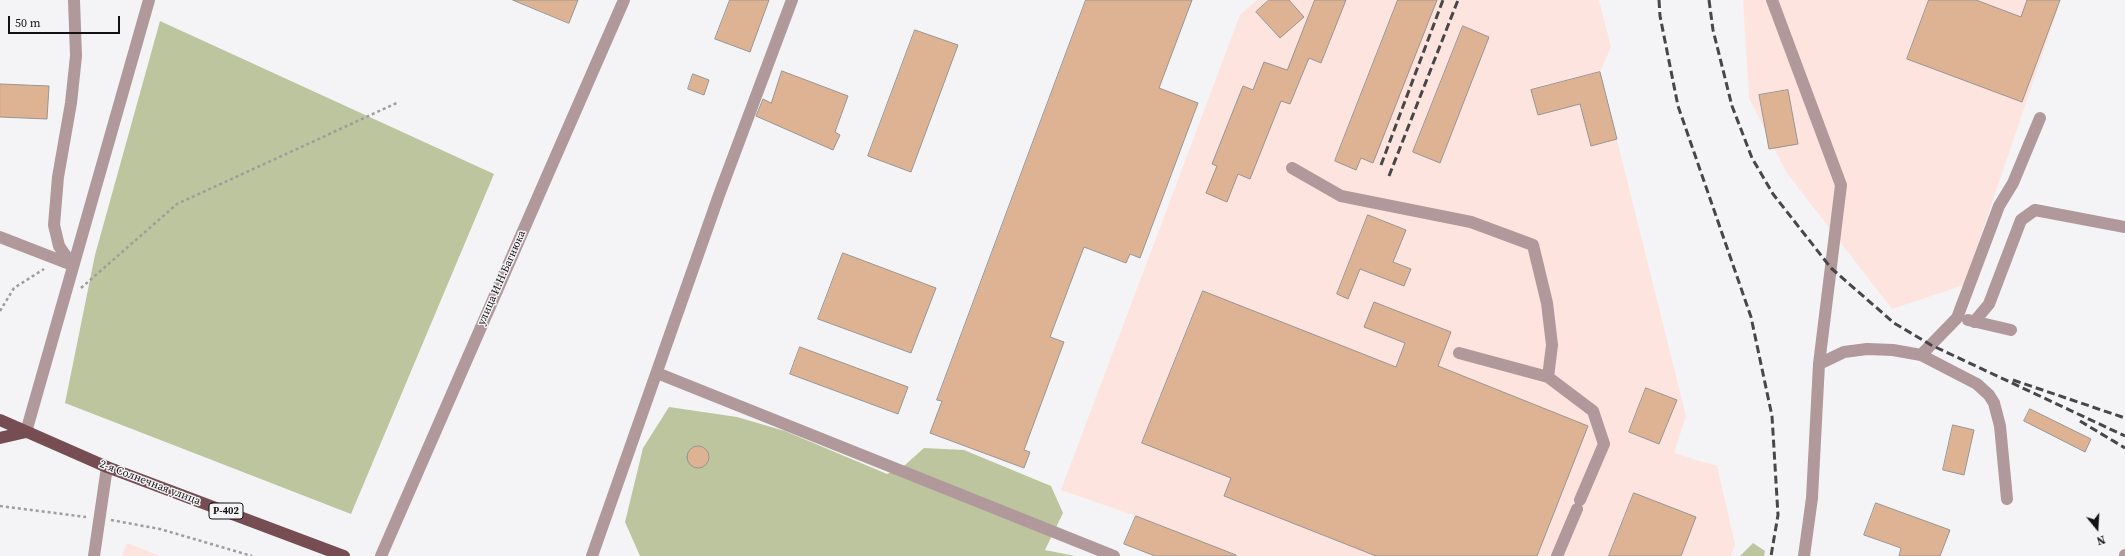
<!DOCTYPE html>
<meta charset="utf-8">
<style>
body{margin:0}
#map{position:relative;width:2125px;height:556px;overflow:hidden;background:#f4f4f7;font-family:"Source Serif 4",serif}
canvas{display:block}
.north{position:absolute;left:2077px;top:508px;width:40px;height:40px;-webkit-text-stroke:3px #f4f4f7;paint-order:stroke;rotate:162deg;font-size:11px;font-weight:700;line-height:16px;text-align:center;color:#121213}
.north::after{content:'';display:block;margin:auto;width:14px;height:18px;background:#121213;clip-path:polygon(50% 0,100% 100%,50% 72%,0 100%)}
.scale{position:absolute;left:8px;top:16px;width:112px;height:18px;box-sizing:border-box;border:2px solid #121213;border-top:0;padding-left:5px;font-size:12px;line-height:14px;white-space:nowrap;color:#121213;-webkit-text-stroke:3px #f4f4f7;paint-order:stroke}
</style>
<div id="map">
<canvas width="2125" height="556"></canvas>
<div class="north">N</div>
<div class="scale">50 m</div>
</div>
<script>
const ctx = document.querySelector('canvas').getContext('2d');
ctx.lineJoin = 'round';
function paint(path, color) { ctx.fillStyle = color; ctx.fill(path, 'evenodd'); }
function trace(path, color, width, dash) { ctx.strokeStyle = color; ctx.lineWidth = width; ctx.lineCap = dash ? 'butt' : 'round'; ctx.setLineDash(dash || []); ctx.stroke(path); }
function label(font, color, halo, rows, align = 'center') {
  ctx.font = font + ' "Source Serif 4",serif'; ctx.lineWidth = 3; ctx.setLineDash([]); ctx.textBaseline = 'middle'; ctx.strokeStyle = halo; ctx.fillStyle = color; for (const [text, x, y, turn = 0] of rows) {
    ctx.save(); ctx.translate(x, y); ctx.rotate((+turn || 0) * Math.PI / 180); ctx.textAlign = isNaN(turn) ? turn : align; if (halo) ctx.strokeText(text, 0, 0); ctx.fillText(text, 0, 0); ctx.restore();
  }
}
const industrial = new Path2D(`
 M1257,0H1599L1611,47L1600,72L1686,416L1674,453L1717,466L1735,544L1731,556H1238L1136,516L1061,490L1240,15Z
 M1743,0H2061L1964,285L1892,309L1786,172L1749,98Z
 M127,543L160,556H122Z`);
const green = new Path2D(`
 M160,21L494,174L351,514L65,403L95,255Z
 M669,407L737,417L785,431L887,474L905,465L924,448L964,450L1051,486L1063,513L1045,550L1075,556H640L625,522L643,448Z
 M1753,543L1765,551L1764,556H1740Z`);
const building = new Path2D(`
 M513,0H578L569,23Z
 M730,0H769L750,52L715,39Z
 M1086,0H1192L1159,88L1198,103L1140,258L1130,254L1126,263L1084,247L1050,337L1064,342L1024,450L1030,452L1024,468L930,433L942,401L937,400Z
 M1269,0H1289L1304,17L1280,38L1256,12Z
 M1315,0H1346L1321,63L1309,58L1290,104L1281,101L1250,179L1238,174L1227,202L1206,193L1217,166L1212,164L1243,86L1253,90L1264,62L1287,70Z
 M1398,0H1437L1373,163L1361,158L1356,170L1335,161Z
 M1929,0H1976L2021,17L2027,0H2060L2022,102L1907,59Z
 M1463,26L1489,37L1440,163L1413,152Z
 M915,30L958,45L911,172L868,156Z
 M782,71L848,96L835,132L840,135L833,150L756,116L763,99L771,103Z
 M1600,72L1617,139L1591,146L1580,104L1538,115L1531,90Z
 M693,74L709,80L704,95L688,89Z
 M0,84L49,86L47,119L0,117Z
 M1788,90L1798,144L1769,149L1759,95Z
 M1368,215L1406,230L1393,262L1411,269L1404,286L1360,269L1348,299L1337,294Z
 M843,253L936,288L911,353L818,319Z
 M1203,291L1396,367L1405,343L1364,327L1374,302L1451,332L1438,366L1588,426L1537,556H1376L1224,496L1231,478L1142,443Z
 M800,347L908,387L898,414L790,374Z
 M1646,388L1677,400L1659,444L1629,432Z
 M2030,409L2091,439L2085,452L2024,421Z
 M1953,425L1974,430L1964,475L1943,470Z
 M687 457a11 11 0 1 1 22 0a11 11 0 1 1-22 0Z
 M1634,493L1696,517L1681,556H1609Z
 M1876,503L1950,530L1940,556H1899L1901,548L1864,535Z
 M1136,516L1236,555V556H1155L1124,544Z`);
const path = new Path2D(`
 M81,288L177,204L399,102
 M0,311L14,288L44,269
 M0,506L86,517
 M111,520L160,529L252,556`);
const minor = new Path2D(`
 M1772,0L1841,185L1819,364L1812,498L1804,556
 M1292,168L1341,196L1471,222L1533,245L1547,303L1552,345L1548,377
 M0,237L72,265
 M72,265L59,246L54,225L58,177L71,103L76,56L74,0
 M1968,320L2011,330
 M1974,322L1989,304L2021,220L2035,210L2125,227
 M1459,353L1548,377L1593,411L1604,444L1580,500
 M1921,355L1957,318L1999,206L2013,183L2040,118
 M1819,364L1844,352L1867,349L1893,350L1921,355L1977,384L1989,395L1994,403L2000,426L2007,499
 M657,373L1114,556
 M26,432L149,0
 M94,556L107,467
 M381,556L624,0
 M592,556L719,195L792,0
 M1557,556L1577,509
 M2125,556V555`);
const major = new Path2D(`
 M0,420L107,467L344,556
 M0,438L26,432`);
const rail = new Path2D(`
 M1659,0L1660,16L1678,106L1751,317L1772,416L1778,515L1771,556
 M1709,0L1713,30L1732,106L1752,158L1773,194L1831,268L1894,323L1931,345L2125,436
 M1381,165L1443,0
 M1389,176L1458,0
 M2013,380L2125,418
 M2080,421L2125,448`);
const shields = [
 [226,511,34]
];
const shieldNames = [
 ["Р-402",226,511]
];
const streetNames = [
 ["улица И.Н.Багнюка",502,278,-66],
 ["2-я Солнечная улица",150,483,21]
];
paint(industrial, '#fee4de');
paint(green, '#bdc59e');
paint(building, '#ddb394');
trace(building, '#989593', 1);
trace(path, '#9d9d9f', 2.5, [3, 3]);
trace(minor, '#b0989b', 12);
trace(major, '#754d52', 12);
trace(rail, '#474749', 3, [8, 4]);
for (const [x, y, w] of shields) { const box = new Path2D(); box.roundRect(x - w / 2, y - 8, w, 16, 3); ctx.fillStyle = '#f4f4f7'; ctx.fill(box); trace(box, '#121213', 1); }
label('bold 10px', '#121213', null, shieldNames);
label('11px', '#121213', '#f4f4f7', streetNames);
</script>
